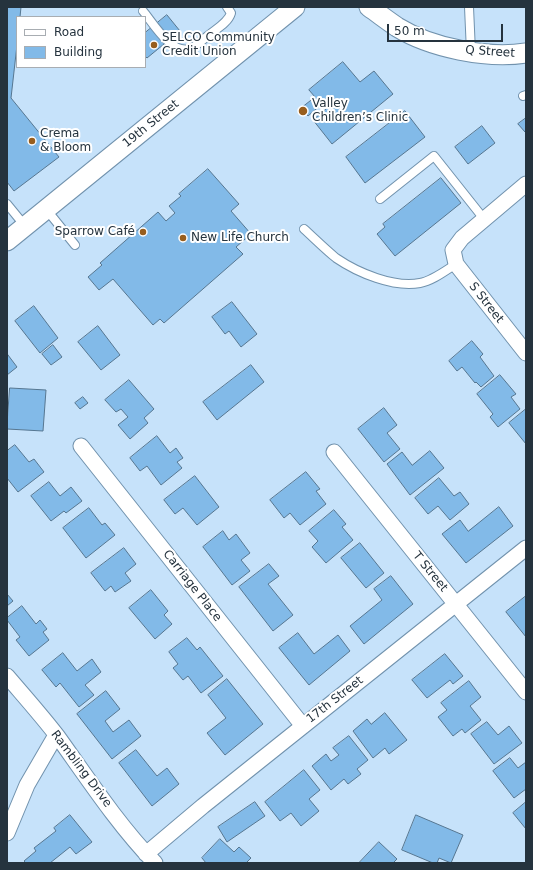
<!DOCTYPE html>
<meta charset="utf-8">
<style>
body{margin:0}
#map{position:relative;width:533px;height:870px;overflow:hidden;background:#c6e2fa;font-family:"DejaVu Sans",sans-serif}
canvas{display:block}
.frame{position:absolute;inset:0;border:8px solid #25333e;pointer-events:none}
.legend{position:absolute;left:16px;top:16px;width:130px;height:52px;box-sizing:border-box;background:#fff;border:1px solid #a8adb2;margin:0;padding:5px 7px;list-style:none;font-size:12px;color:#25333e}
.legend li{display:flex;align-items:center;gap:8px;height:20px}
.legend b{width:20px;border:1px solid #a8adb2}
.scale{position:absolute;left:387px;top:24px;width:116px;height:18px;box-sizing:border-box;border:2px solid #25333e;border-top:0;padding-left:5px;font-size:12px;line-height:14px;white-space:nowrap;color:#25333e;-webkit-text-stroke:3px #fff;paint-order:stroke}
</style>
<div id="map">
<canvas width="533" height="870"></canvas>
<div class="frame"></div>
<ul class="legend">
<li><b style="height:5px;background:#fff"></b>Road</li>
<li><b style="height:11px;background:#82bae8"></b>Building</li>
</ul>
<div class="scale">50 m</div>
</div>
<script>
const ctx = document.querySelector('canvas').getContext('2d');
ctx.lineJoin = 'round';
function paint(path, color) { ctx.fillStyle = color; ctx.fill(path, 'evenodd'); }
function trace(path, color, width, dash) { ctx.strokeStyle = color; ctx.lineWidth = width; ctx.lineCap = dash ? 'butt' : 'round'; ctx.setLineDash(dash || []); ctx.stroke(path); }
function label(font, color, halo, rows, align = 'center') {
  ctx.font = font + ' "DejaVu Sans",sans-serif'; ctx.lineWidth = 4; ctx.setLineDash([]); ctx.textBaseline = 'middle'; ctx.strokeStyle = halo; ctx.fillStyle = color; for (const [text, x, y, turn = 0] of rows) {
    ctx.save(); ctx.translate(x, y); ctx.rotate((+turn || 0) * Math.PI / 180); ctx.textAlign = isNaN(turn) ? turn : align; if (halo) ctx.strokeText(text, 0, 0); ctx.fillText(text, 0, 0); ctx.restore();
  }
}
const building = new Path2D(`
 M7,7H21L20,17H17V45L11,98L59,157L14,191L7,182Z
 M167,15L180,31L147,58L145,56V33Z
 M343,62L360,82L374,71L393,94L332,144L313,120L326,109L322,104L308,116L301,108L315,97L309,90Z
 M405,111L425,137L365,183L346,157Z
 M526,118V131L525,132L518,124Z
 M482,126L495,143L468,164L455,147Z
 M208,169L239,204L231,211L251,234L236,247L243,254L164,323L160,319L153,325L113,279L99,290L88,277L102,265L100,263L158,212L166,221L175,213L169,206L181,196L179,194Z
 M441,178L461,203L395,256L377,234L385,227L383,224Z
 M232,302L257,334L241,347L229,331L225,334L212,317Z
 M34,306L58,338L40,353L15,321Z
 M98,326L120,355L101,370L78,342Z
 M472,341L483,354L480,357L494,376L481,387L476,382L475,383L462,367L457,371L449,361Z
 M53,345L62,357L51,365L42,354Z
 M8,355L17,367L7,375V356Z
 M251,365L264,382L217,420L203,402Z
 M500,375L516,394L511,397L520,409L498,427L490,417L493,414L477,394Z
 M129,380L154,409L144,418L148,423L130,439L118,425L128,417L121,409L116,412L105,400Z
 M10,388L46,390L43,431L7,429Z
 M83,397L88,403L80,409L75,403Z
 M384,408L397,425L387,433L400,449L384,462L358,429Z
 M526,409V444L509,423Z
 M157,436L170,453L176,448L183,458L177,462L182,468L161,485L147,466L140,471L130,458Z
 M15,445L29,462L34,459L44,472L18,492L7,478V451Z
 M430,451L444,468L410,495L387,464L402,452L412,465Z
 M306,472L320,489L316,491L326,504L300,525L290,513L284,518L270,500Z
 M195,476L219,507L197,525L183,508L175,514L164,500Z
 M439,478L454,496L460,492L469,504L450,520L438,506L428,514L415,498Z
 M49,482L60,496L71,487L82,501L66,513L64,511L51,521L31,496Z
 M499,507L513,526L466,563L442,534L460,520L468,531Z
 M89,508L102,525L105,523L115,535L86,558L63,528Z
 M334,510L346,524L342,527L353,540L326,563L312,547L318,541L309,531Z
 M223,531L229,540L236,534L250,553L241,560L250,571L232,585L203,547Z
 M360,543L384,573L366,588L341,558Z
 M124,548L136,564L125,573L131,581L115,592L111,586L105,591L91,573Z
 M269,564L279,576L268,584L293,615L273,631L239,587Z
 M391,576L413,604L364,644L350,626L382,600L374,589Z
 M151,590L168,611L164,615L172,624L155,639L129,608Z
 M7,594L13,601L7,606Z
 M526,596V637L506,612Z
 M22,606L36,624L40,620L47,629L43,632L49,640L29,656L16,640L20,637L7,620V618Z
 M298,633L314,654L338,635L350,651L309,685L279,648Z
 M187,638L197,650L200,647L223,676L201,693L188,676L183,680L173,668L178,664L169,652Z
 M63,653L77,671L92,659L101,672L85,685L94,695L79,707L60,683L56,687L42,670Z
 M445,654L463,676L453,684L450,680L427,698L412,680Z
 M227,679L263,724L225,755L207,733L226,718L208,695Z
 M469,681L481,697L470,706L481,720L465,733L462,729L453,736L438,717L447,710L441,703Z
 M106,691L120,709L105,721L113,732L129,720L141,736L112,759L77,714Z
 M385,713L407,740L389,754L385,748L373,758L353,731L367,719L371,724Z
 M487,722L498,735L509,726L522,743L494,764L471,734Z
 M349,736L368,760L357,769L361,774L348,784L344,779L331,790L312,766L326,754L331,761L339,755L333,748Z
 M136,750L157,776L167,768L179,784L152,806L119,763Z
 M510,758L518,768L526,762V789L514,798L493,771Z
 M304,770L320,790L309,799L319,811L301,826L291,813L280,821L265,802Z
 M255,802L265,816L227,842L218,827Z
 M526,802V829L513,813Z
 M70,815L92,842L76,854L70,847L50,863H26L24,861L36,851L34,848L56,831L54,828Z
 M416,815L463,835L451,863L439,858L437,863H433L402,850Z
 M220,839L234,852L239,847L251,858L247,862L248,863H206L202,858Z
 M379,842L397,859L393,863H359Z`);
const service = new Path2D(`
 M469,7L471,52
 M143,11C153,23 171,54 189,49C196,47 203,39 209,35C216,29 228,23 231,13L227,7
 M523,96L526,95
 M380,199L434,156L484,219
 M7,204L25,226
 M46,209L75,245
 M304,229C315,239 325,249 336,258C358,273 394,288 420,283C432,281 445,271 456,264`);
const minor = new Path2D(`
 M526,184L462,238L453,250L456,264L526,353
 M81,446L303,726
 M334,452L526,692
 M7,676C24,696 42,716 58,737C88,779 119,826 155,863
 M7,833L27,785L56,735
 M146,854L203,806L526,548`);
const tertiary = new Path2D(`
 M369,7C379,14 388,21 397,27C431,48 487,59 526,53
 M7,241L295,7`);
const markers = [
 [154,45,4,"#985e1d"],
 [303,111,5,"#985e1d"],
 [32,141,4,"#985e1d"],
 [143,232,4,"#985e1d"],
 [183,238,4,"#985e1d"]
];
const poiNames = [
 ["SELCO Community",162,38],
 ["Credit Union",162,52],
 ["Valley",312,104],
 ["Children’s Clinic",312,118],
 ["Crema",40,134],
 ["& Bloom",40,148],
 ["Sparrow Café",135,232,"right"],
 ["New Life Church",191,238]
];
const streetNames = [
 ["Q Street",490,52,4],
 ["19th Street",151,124,-39],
 ["S Street",486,303,52],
 ["T Street",430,572,51],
 ["Carriage Place",192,586,52],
 ["17th Street",335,700,-38],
 ["Rambling Drive",81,769,53]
];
paint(building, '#82bae8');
trace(building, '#567690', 1);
trace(service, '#7192ad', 10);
trace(minor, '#7192ad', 17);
trace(tertiary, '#7192ad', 21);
trace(service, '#fff', 8);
trace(minor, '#fff', 15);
trace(tertiary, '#fff', 19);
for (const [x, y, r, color] of markers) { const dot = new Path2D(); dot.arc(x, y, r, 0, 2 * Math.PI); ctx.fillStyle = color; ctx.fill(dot); trace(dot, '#fff', 1.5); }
label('12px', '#25333e', '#fff', poiNames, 'left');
label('12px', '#25333e', '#fff', streetNames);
</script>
